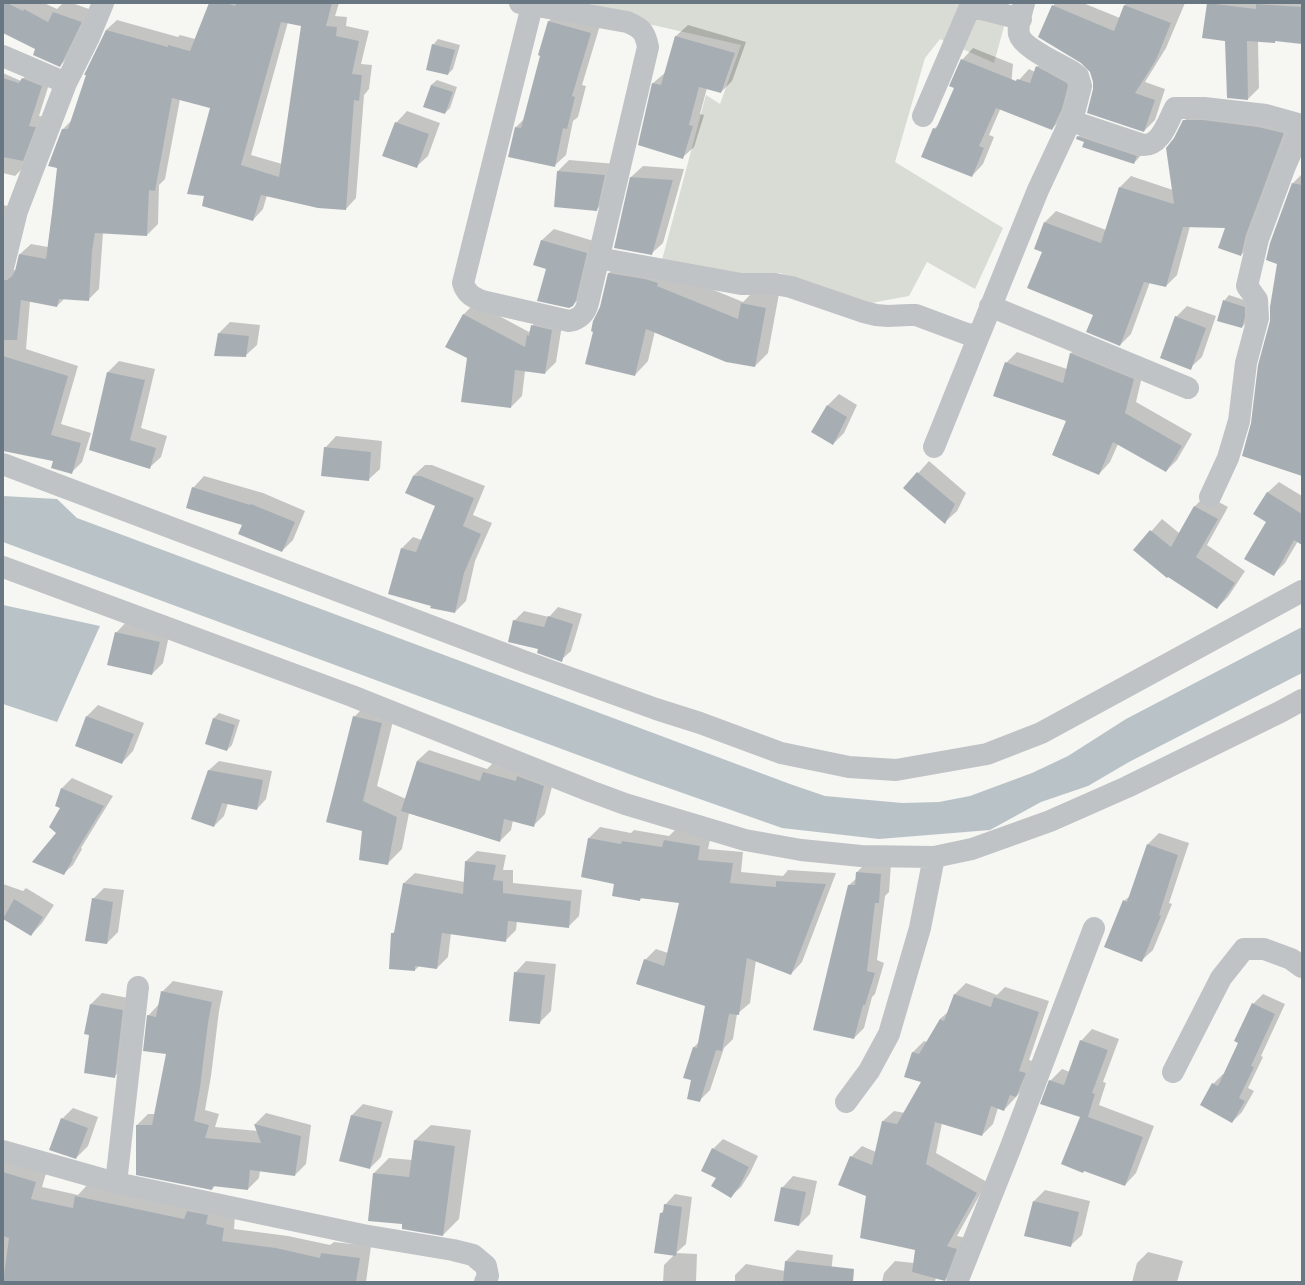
<!DOCTYPE html>
<style>
body{margin:0}
#map{position:relative;width:1305px;height:1285px;overflow:hidden;background:#f6f6f3;font-family:"Asap Condensed",sans-serif}
canvas{display:block}
.frame{position:absolute;inset:0;border:4px solid #687781;pointer-events:none}
</style>
<div id="map">
<canvas width="1305" height="1285"></canvas>
<div class="frame"></div>
</div>
<script>
const ctx = document.querySelector('canvas').getContext('2d');
ctx.lineJoin = 'round';
function paint(path, color) { ctx.fillStyle = color; ctx.fill(path, 'evenodd'); }
function trace(path, color, width, dash) { ctx.strokeStyle = color; ctx.lineWidth = width; ctx.lineCap = dash ? 'butt' : 'round'; ctx.setLineDash(dash || []); ctx.stroke(path); }
const green = new Path2D(`
 M556,3H990L1008,12L994,63L940,39L925,58L895,162L1003,228L975,289L927,262L909,296L871,303L780,273L744,276L662,260L706,95L720,104L741,45Z`);
const water = new Path2D(`
 M3,496L57,499L77,518L790,784L825,796L902,803L939,802L970,796L1032,773L1068,756L1126,719L1302,627V673L1129,762L1088,786L1041,802L990,830L879,839L782,828L640,778L3,542Z
 M3,605L100,626L57,722L3,704Z`);
const shadow = new Path2D(`
 M3,3H44L57,9L63,3H72L92,10L71,54L60,66L37,49L3,31Z
 M210,3H339L335,16L347,17L346,26L369,31L361,64L372,65L369,89L364,95L356,198L346,209L267,195L263,209L253,220L211,108L180,99L165,179L159,185L158,224L147,235L103,233L99,289L88,300L65,298L57,306L30,301L26,349L78,366L61,424L91,433L82,462L71,473L54,461L3,450V264L11,270H16L20,254L31,244L48,247L63,129L72,120L106,30L117,20L178,37L180,35L195,39ZM288,22L302,25L282,164L251,155Z
 M1055,3H1083L1120,18L1126,3H1185L1166,48L1145,82L1165,89L1155,120L1144,131L1094,89V82L1091,71L1053,7Z
 M1208,3H1302V42L1276,40L1275,42L1258,41L1259,88L1248,99L1228,97L1226,41L1203,37Z
 M561,10L601,22L582,85L586,86L578,117L573,121L566,155L554,166L516,127L525,118L541,55H539L549,21Z
 M688,25L746,42L732,81L721,92L707,88L700,114L704,115L694,147L682,158L639,145L653,83L666,72L676,36Z
 M438,39L460,45L453,69L448,74L433,45Z
 M973,48L1013,64L1010,97L1002,105L989,135L994,137L983,164L972,176L934,129L940,123L956,88L962,60Z
 M1047,57L1077,74L1062,118L1052,129L1004,110L1019,80L1029,69L1035,72L1037,67Z
 M3,73L21,81L28,73L50,81L39,116L46,117L26,165L15,176L3,173Z
 M437,80L457,87L450,108L445,113L431,85Z
 M1195,110L1295,122L1252,244L1241,255L1226,227L1190,226L1177,275L1166,286L1150,282L1131,334L1120,345L1043,251L1035,248L1045,222L1056,211L1106,230L1120,187L1131,176L1173,190L1175,138L1184,121Z
 M407,111L440,123L428,156L416,167L396,123Z
 M1089,125L1145,151L1134,163L1078,137Z
 M569,160L616,164L608,198L596,210L557,172Z
 M643,166L684,169L663,243L651,254L631,177Z
 M1302,174V474L1252,423L1271,321L1293,183Z
 M3,205L12,207L3,246Z
 M554,229L597,242L585,293L573,305L547,268L535,264L542,240Z
 M622,259L670,272L743,302L755,290L779,294L768,353L755,366L655,331L648,361L635,375L594,331L609,273Z
 M1229,295L1250,302L1247,322L1242,327L1224,301Z
 M475,303L529,332L532,326L543,314L563,319L556,362L545,373L525,371L522,396L511,407L463,315Z
 M1187,306L1216,316L1202,357L1190,368L1176,317Z
 M230,322L260,325L257,345L245,356L219,333Z
 M1082,342L1144,368L1136,402L1192,434L1177,460L1166,471L1118,444L1110,462L1099,474L1067,420L1006,363L1017,352L1067,369L1071,353Z
 M119,361L155,369L141,428L167,436L161,457L149,468L90,449L108,372Z
 M839,394L857,405L844,433L833,444L828,405Z
 M336,436L382,441L380,469L368,480L325,448Z
 M929,461L966,493L957,511L945,522L905,488Z
 M425,465H432L485,486L473,515L492,523L475,561L466,601L455,612L432,605L402,548L413,537L422,540L437,505L413,476Z
 M204,476L263,493L305,511L293,540L282,551L243,525L193,488Z
 M1279,482L1302,496V543L1298,541L1285,563L1273,575L1267,522V493Z
 M1206,495L1228,507L1207,545L1245,571L1228,597L1217,608L1135,550L1162,519L1179,533L1195,506Z
 M558,607L582,614L571,651L561,660L539,648L514,621L524,611L549,617Z
 M127,621L170,631L163,663L152,674L116,633Z
 M369,702L396,709L377,786L406,799L417,761L429,750L487,769L495,761L555,775L545,814L533,826L513,820L511,830L500,841L409,813L402,849L387,864L363,830L354,717Z
 M98,705L144,723L133,751L122,763L87,716Z
 M219,713L240,720L232,745L227,750L214,718Z
 M219,761L272,771L266,799L257,809L228,803L224,816L214,826L209,770Z
 M72,778L113,796L81,848L82,849L73,865L63,874L57,833L61,808L57,805L62,788Z
 M600,827L631,833L634,830L669,836L676,829L711,835L708,849L743,852L741,872L783,876L788,870L836,873L802,962L791,974L756,960L750,1003L737,1014L733,1039L724,1048L710,1090L699,1101L692,1080L684,1077L694,1047L699,1042L706,1005L645,960L656,949L668,953L680,902L642,898L640,900L616,883L582,876L589,838Z
 M1159,833L1189,843L1169,903L1172,904L1153,950L1141,961L1124,901L1131,895L1148,844Z
 M477,851L506,855L503,870H513V883L582,890L579,916L568,927L517,921L516,930L505,941L451,933L448,957L437,968L419,966L415,970L392,934L395,931L404,883L415,873L465,882L466,861Z
 M867,862L891,864L889,892L885,896L877,960L884,963L875,994L872,997L864,1028L854,1038L849,885L857,878V872Z
 M3,884L23,891L26,888L54,905L42,923L31,935L3,918Z
 M104,888L124,890L118,932L107,943L93,899Z
 M526,961L556,964L551,1011L539,1023L515,973Z
 M173,981L223,991L219,1011L211,1076L205,1110L219,1114L215,1127L258,1131L255,1124L266,1113L311,1125L306,1164L295,1175L260,1170L259,1178L248,1189L215,1186L212,1189L137,1125L148,1114H155L168,1053L148,1016L159,1004L162,992Z
 M966,983L997,995L1005,987L1049,1001L1029,1060L1036,1062L1027,1085L1004,1110L998,1108L993,1124L982,1135L942,1123L936,1153L987,1182L957,1236L967,1238L956,1269L945,1280L936,1277L935,1282H882L884,1273L895,1261L914,1263L917,1249L867,1195L851,1157L862,1146L876,1152L883,1121L894,1111L905,1113L922,1082L906,1077L913,1052L924,1041L927,1042L940,1019L949,1011L955,994Z
 M102,993L134,999L126,1065L115,1076L90,1034L91,1004Z
 M1263,994L1285,1004L1261,1056L1263,1057L1248,1088L1254,1091L1242,1112L1232,1122L1213,1084L1223,1074H1224L1239,1042L1253,1004Z
 M1092,1029L1119,1039L1103,1082L1106,1083L1099,1105L1154,1126L1136,1173L1125,1185L1081,1116L1050,1081L1062,1069L1070,1072L1081,1041Z
 M363,1104L393,1111L381,1157L370,1168L340,1161L352,1115Z
 M73,1108L98,1117L88,1146L76,1158L62,1119Z
 M431,1125L471,1130L459,1219L443,1235L404,1223L373,1174L389,1158L412,1160L415,1140Z
 M723,1139L758,1156L750,1173L741,1187L730,1197L713,1149Z
 M3,1157L47,1170L42,1187L78,1195L88,1184L235,1216L234,1229L288,1236L330,1245L334,1242L371,1246L366,1282H3Z
 M793,1176L817,1181L810,1214L799,1225L782,1188Z
 M1045,1190L1090,1201L1082,1235L1070,1246L1034,1201Z
 M675,1194L692,1197L686,1244L676,1253L697,1254L696,1282H663L664,1265L674,1255L661,1213L664,1210L665,1205Z
 M797,1250L833,1255L830,1282H735V1275L746,1264L785,1271L786,1261Z
 M1148,1252L1183,1261L1177,1282H1132L1137,1263Z`);
const building = new Path2D(`
 M3,3H7L23,11L24,9L48,22L53,12L82,22L60,67L33,55L35,49L3,33Z
 M209,3H227L235,6L236,3H332L326,26L337,27L336,36L359,41L352,74L362,75L359,101L354,100L346,210L318,208L261,195L253,221L202,206L204,196L187,194L210,108L172,98L155,191L149,190L147,236L95,233L92,251L89,301L59,299L57,307L21,300L17,340H3V280H7L12,276L15,271L19,254L46,259L52,213L57,168L48,166L62,129H68L86,75H84L106,30L168,47V45L190,51ZM281,22L301,26L279,177L241,165Z
 M1207,3L1256,9V4L1302,7V44L1275,41V43L1247,41L1248,100L1227,98L1225,41L1202,38Z
 M1052,5L1114,31L1124,5L1171,23L1156,60L1135,93L1155,100L1144,132L1087,113L1093,89V82L1090,72L1081,63L1038,37Z
 M548,21L591,33L572,96L575,97L567,129L563,128L555,167L508,157L515,127L521,128L540,56L538,55Z
 M675,36L735,53L721,93L699,87L689,125L693,126L683,159L638,145L652,83L661,85Z
 M432,44L455,50L448,75L426,70Z
 M961,59L1016,81L1017,79L1030,83L1036,66L1067,83L1068,86L1062,109L1052,130L996,108L979,146L984,148L972,177L921,157L933,128L936,129L954,88L949,86Z
 M3,78L19,83L22,78L42,86L29,126L36,127L23,161L3,157Z
 M431,85L453,92L445,114L423,107Z
 M1183,120H1203L1258,127L1284,133L1246,235L1241,256L1218,248L1225,228L1183,227L1166,287L1144,282L1120,346L1086,332L1093,315L1027,288L1042,252L1034,249L1044,222L1101,243L1119,187L1174,204L1166,148L1174,138Z
 M395,122L429,134L417,168L382,156Z
 M1077,136L1137,156L1134,164L1082,147L1084,142L1076,139Z
 M557,171L605,175L597,211L554,207Z
 M630,177L673,180L652,255L614,248Z
 M1292,183L1302,185V476L1242,456L1251,423L1258,365L1270,321V307L1277,264L1266,260L1270,243Z
 M541,240L587,253L576,300L573,306L569,308L537,301L546,269L533,265Z
 M608,273L645,279L658,283L657,286L738,319L741,303L766,308L755,367L726,362L646,329L635,376L585,364L593,332L591,331L593,321L600,307Z
 M1223,300L1245,307V317L1242,328L1217,321Z
 M463,314L525,347L527,335L529,336L531,325L552,330L545,374L515,370L511,408L461,402L467,358L445,347Z
 M1175,316L1206,328L1191,370L1160,358Z
 M218,333L249,336L246,357L214,356Z
 M1070,353L1134,379L1125,413L1182,446L1166,472L1113,442L1099,475L1052,455L1066,421L993,396L1005,362L1063,383Z
 M3,356L68,376L51,435L81,443L72,474L51,468L53,461L3,451Z
 M107,372L145,380L130,440L156,448L150,469L89,450Z
 M827,405L847,417L833,445L811,432Z
 M324,447L371,452L369,481L321,476Z
 M917,472L955,504L945,524L903,488Z
 M413,476H421L474,498L463,526L481,534L464,573L455,613L430,608L431,606L388,594L401,548L416,552L435,506L405,493Z
 M192,487L250,505L251,504L295,522L282,552L238,534L242,525L186,508Z
 M1267,492L1302,514V545L1294,540L1274,576L1244,559L1266,522L1253,514Z
 M1194,506L1218,519L1196,557L1235,583L1217,609L1168,577L1167,578L1133,550L1150,530L1171,547Z
 M548,616L573,624L562,662L537,653L538,649L508,642L513,620L544,627Z
 M115,632L160,642L152,675L107,665Z
 M86,716L134,734L122,764L75,746Z
 M353,716L382,723L363,801L397,817L388,865L359,860L362,831L326,822Z
 M213,718L235,725L227,751L205,744Z
 M417,761L480,781L483,772L516,781L517,776L544,786L534,827L504,819L500,842L401,811Z
 M208,770L263,780L257,810L222,803L214,827L191,819Z
 M61,788L104,806L72,858L73,859L64,875L32,862L56,833L49,827L60,808L55,806Z
 M588,838L621,844L622,841L662,847L664,840L700,846L698,860L733,863L730,883L776,887V881L826,884L791,975L747,958L739,1015L729,1014L722,1051L716,1050L700,1102L687,1099L691,1080L683,1078L693,1047L697,1048L705,1006L636,984L644,959L664,966L679,903L640,898V901L612,896L614,884L581,877Z
 M1147,844L1178,855L1159,915L1161,916L1142,962L1104,947L1123,900L1127,902Z
 M465,861L496,865L493,880L503,881V893L571,901L569,928L508,921L506,942L442,933L437,969L415,966V971L389,969L391,933H394L403,883L463,894Z
 M856,872L881,874L879,903H875L867,971L875,973L865,1005H863L854,1039L813,1030L848,885H855Z
 M92,898L113,902L107,944L85,941Z
 M14,899L43,917L31,936L3,919Z
 M514,972L545,975L540,1024L509,1021Z
 M161,991L212,1002L208,1023L200,1088L194,1121L209,1125L205,1138L261,1143L254,1124L301,1136L295,1176L250,1170L248,1190L213,1186L212,1190L136,1175V1125H152L166,1054L143,1051L147,1015L156,1017Z
 M954,994L991,1007L994,997L1039,1012L1019,1071L1026,1073L1016,1097L1010,1095L1004,1111L991,1106L982,1136L935,1122L926,1164L977,1193L947,1246L957,1249L945,1281L912,1272L915,1250L860,1238L866,1196L838,1185L850,1156L872,1165L882,1121L897,1124L921,1082L904,1077L912,1052L919,1054L940,1019L944,1021Z
 M1252,1003L1275,1014L1251,1066L1254,1067L1239,1098L1245,1101L1232,1123L1200,1105L1212,1083L1218,1086L1238,1043L1234,1041Z
 M90,1004L123,1010L115,1078L84,1073L89,1035L84,1034Z
 M1080,1040L1108,1050L1092,1093L1095,1094L1088,1117L1143,1137L1125,1186L1084,1171L1083,1173L1061,1164L1080,1117L1040,1104L1049,1080L1064,1085Z
 M351,1115L382,1122L370,1169L339,1161Z
 M61,1118L88,1128L76,1159L49,1150Z
 M414,1140L455,1146L443,1236L402,1229V1224L368,1221L373,1173L409,1177Z
 M712,1148L749,1167L740,1185L731,1198L711,1186L716,1178L701,1171Z
 M3,1172L36,1182L31,1199L73,1208L75,1196L184,1219L187,1211L208,1215L206,1224L224,1228L222,1241L276,1248L320,1258L321,1253L360,1258L356,1282H3L9,1238L3,1236Z
 M781,1187L806,1192L799,1226L774,1221Z
 M1033,1201L1079,1212L1071,1247L1024,1236Z
 M664,1204L682,1207L676,1256L654,1253L660,1213H663Z
 M785,1261L854,1269L853,1282H783Z`);
const minor = new Path2D(`
 M520,3L627,22C641,28 645,31 648,47L588,303C585,314 580,319 569,321L482,301C472,297 466,293 463,283L532,6
 M3,56L66,83
 M923,116L969,9H982L1021,19
 M1071,121L1143,145C1161,146 1168,121 1175,108H1204L1266,115L1302,125
 M598,258L741,284H775L791,287L864,312L876,315L888,316L909,315H916L967,334L975,335L980,333L1038,190L1074,113L1081,86L1078,76L1074,73C1062,65 1022,48 1019,34C1017,24 1022,12 1024,3
 M3,268L17,211L66,83L89,37L103,3
 M990,306L1188,388
 M934,447L980,333
 M3,464L526,662L656,709L700,723L781,753L849,767L896,770L987,754L1041,733L1302,591
 M1210,497L1228,458L1239,421L1246,363L1258,318L1257,300L1247,286L1258,239L1285,166L1302,127
 M3,567L352,696L590,791L625,804L745,840L801,850L861,856L934,857L972,849L1050,821L1127,787L1280,712L1302,700
 M1173,1072L1221,978L1244,949H1264L1291,959L1302,967
 M846,1102L869,1071L889,1034L920,928L934,857
 M3,1151L116,1183L363,1235L453,1250L473,1255L486,1266L488,1276L485,1282
 M116,1183L138,987
 M957,1282L1010,1149L1094,928`);
paint(green, '#d8dcd4');
paint(water, '#b9c3c7');
paint(shadow, '#0003');
paint(building, '#a7aeb3');
trace(minor, '#bfc3c6', 22);
</script>
